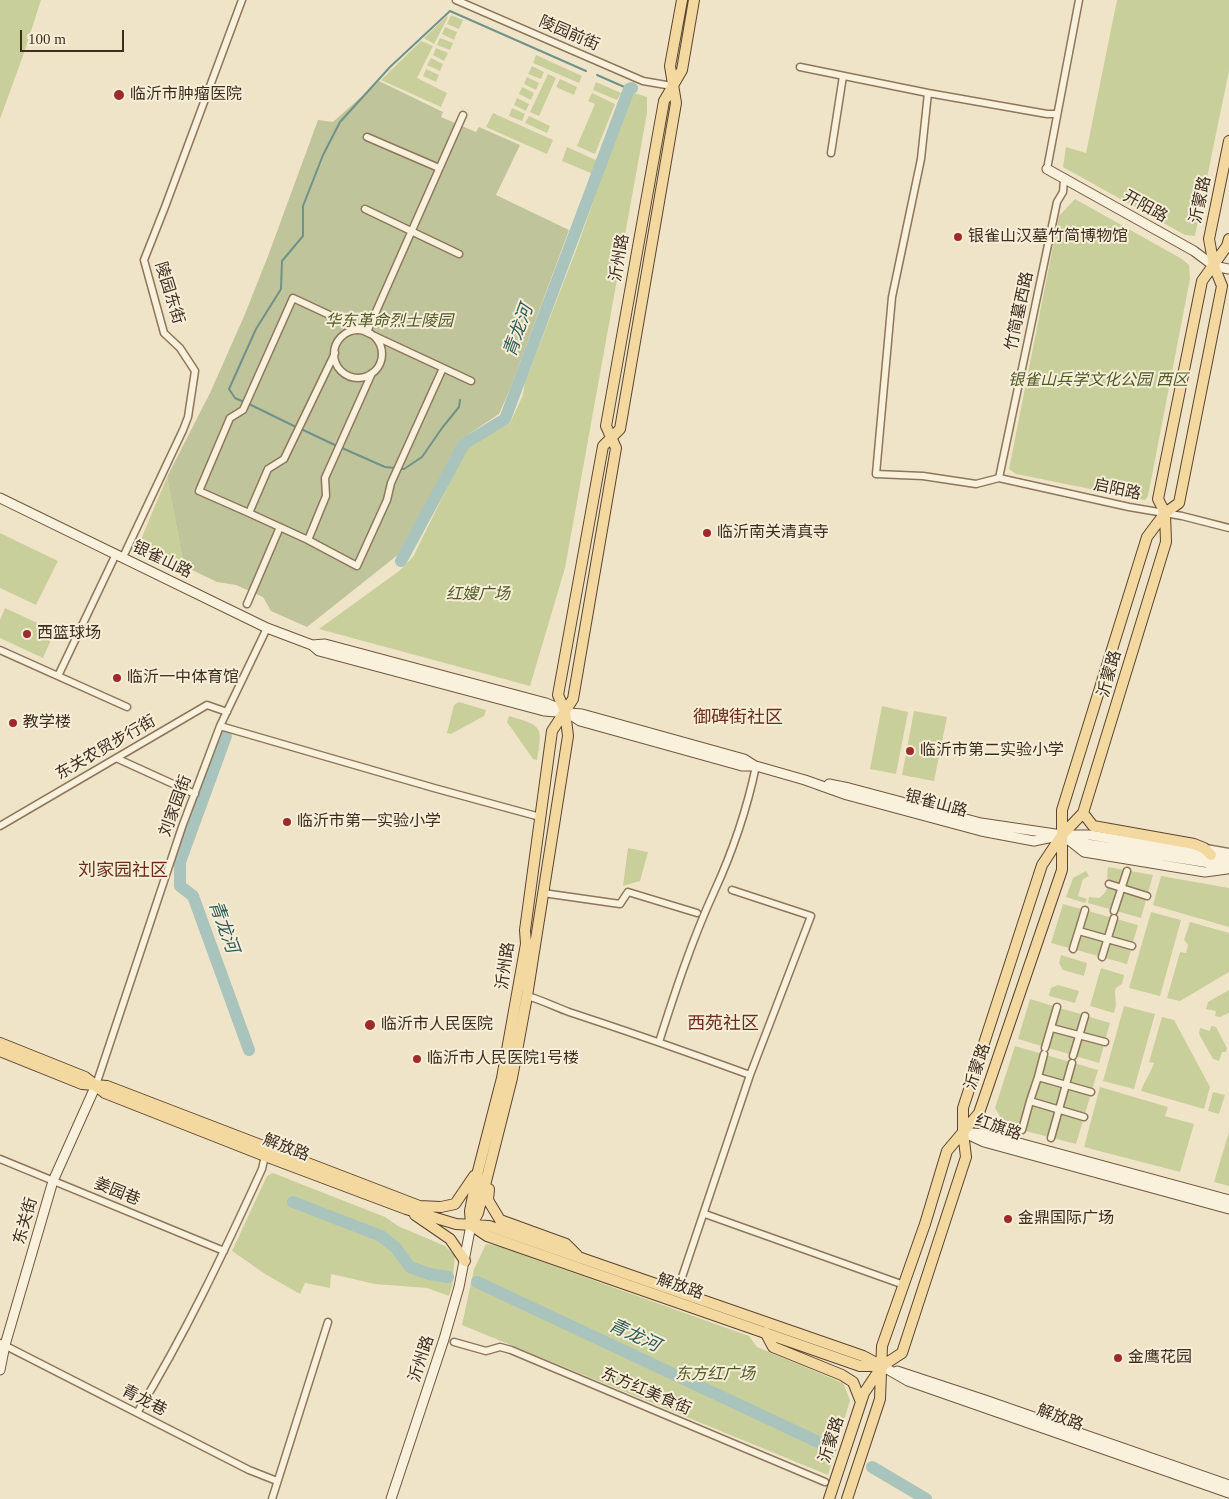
<!DOCTYPE html>
<meta charset="utf-8">
<style>
body{margin:0}
#map{position:relative;width:1229px;height:1499px;overflow:hidden;background:#f0e4c8;font-family:"Times New Roman",serif}
canvas{display:block}
.scale{position:absolute;left:20px;top:30px;width:104px;height:22px;box-sizing:border-box;border:2px solid #3d2e20;border-top:0;padding-left:6px;font-size:15px;line-height:18px;white-space:nowrap;color:#3d2e20;-webkit-text-stroke:4px #f7eed8;paint-order:stroke}
</style>
<div id="map">
<canvas width="1229" height="1499"></canvas>
<div class="scale">100 m</div>
</div>
<script>
const ctx = document.querySelector('canvas').getContext('2d');
ctx.lineJoin = 'round';
function paint(path, color) { ctx.fillStyle = color; ctx.fill(path, 'evenodd'); }
function trace(path, color, width, dash) { ctx.strokeStyle = color; ctx.lineWidth = width; ctx.lineCap = dash ? 'butt' : 'round'; ctx.setLineDash(dash || []); ctx.stroke(path); }
function label(font, color, halo, rows, align = 'center') {
  ctx.font = font + ' "Times New Roman","Noto Sans SC",serif'; ctx.lineWidth = 4; ctx.setLineDash([]); ctx.textBaseline = 'middle'; ctx.strokeStyle = halo; ctx.fillStyle = color; for (const [text, x, y, turn = 0] of rows) {
    ctx.save(); ctx.translate(x, y); ctx.rotate((+turn || 0) * Math.PI / 180); ctx.textAlign = isNaN(turn) ? turn : align; if (halo) ctx.strokeText(text, 0, 0); ctx.fillText(text, 0, 0); ctx.restore();
  }
}
const green = new Path2D(`
 M0,0H41L24,53L0,119Z
 M1117,0H1229V71L1195,236L1185,235L1063,167L1066,147L1086,153Z
 M451,15L463,20L459,29L447,24Z
 M447,16L448,17L434,44L424,38Z
 M445,27L457,32L454,40L442,34Z
 M440,38L453,43L450,50L437,45Z
 M421,41L433,46L417,78L447,93L441,107L381,80Z
 M436,48L448,53L444,61L433,55Z
 M536,55L582,76L579,83L533,63Z
 M431,58L443,64L440,71L427,65Z
 M532,66L544,72L541,79L528,74Z
 M426,69L439,75L436,82L423,76Z
 M548,74L556,78L539,116L530,112Z
 M527,77L539,83L536,90L524,84Z
 M560,79L577,87L574,95L556,87Z
 M596,82L621,93L617,100L593,90Z
 M522,87L534,93L531,100L519,94Z
 M631,92L647,97V113L565,568L530,686L319,629L399,571L413,557L467,447L510,423L523,395L525,382L578,245Z
 M592,93L615,104L595,154L577,146L595,104L588,101Z
 M517,98L529,104L526,111L514,105Z
 M512,108L525,114L522,121L509,116Z
 M493,113L553,140L547,154L486,127Z
 M529,116L550,126L547,133L525,123Z
 M567,147L598,161L593,174L562,161Z
 M1075,199L1182,259L1189,265L1190,279L1148,496L1145,500L1016,474L1009,469L1059,216Z
 M167,477L184,566L139,544Z
 M0,533L58,561L36,605L0,588Z
 M5,608L55,631L43,658L0,638V620Z
 M459,702L486,710L484,716L451,734L447,733L454,705Z
 M882,706L908,712L896,774L870,769Z
 M914,711L947,717L934,781L902,775Z
 M509,716C542,726 543,725 537,760L533,759L507,722Z
 M628,848L648,852L640,881L623,886Z
 M1108,867L1153,875L1141,918L1088,903L1089,897L1099,898C1113,888 1105,882 1108,867Z
 M1086,871L1089,876L1083,879L1078,896L1087,899L1085,903L1066,897L1073,878Z
 M1161,876L1229,888V927L1153,905Z
 M1063,904L1138,925L1127,964L1051,943Z
 M1151,912L1181,920L1160,996L1129,988Z
 M1190,922L1229,933V972L1180,1001L1167,998L1180,952L1186,953L1188,945L1184,940Z
 M1061,955L1087,963L1084,976L1063,970L1059,963Z
 M1101,968L1124,975L1122,984L1116,988L1115,992L1116,1005L1114,1013L1090,1006Z
 M1058,985L1079,991L1075,1003L1049,996L1051,988Z
 M1229,990V1013L1220,1017L1215,1016L1216,1011L1206,1009L1208,1002Z
 M1030,999L1110,1023L1099,1063L1018,1039Z
 M1124,1006L1155,1014L1134,1089L1103,1081Z
 M1162,1017L1174,1020L1210,1087L1204,1109L1141,1091C1145,1080 1150,1074 1154,1063L1149,1062Z
 M1211,1026L1216,1027L1227,1048L1226,1052H1222L1219,1061L1213,1059L1199,1034L1200,1028L1210,1031Z
 M1015,1046L1098,1070L1076,1144L1006,1126L995,1108Z
 M1100,1087L1168,1107L1165,1116L1194,1124L1180,1172L1084,1147Z
 M1213,1092L1225,1095L1219,1114L1208,1111Z
 M1229,1132V1186L1214,1182Z
 M273,1173L385,1217L398,1226L445,1246L455,1256L452,1286L449,1296L427,1288L375,1284L331,1274L330,1288L305,1283L300,1294L265,1274L232,1251L267,1176Z
 M486,1244L498,1246L749,1336L757,1347L843,1383L850,1400L828,1475L462,1325L474,1269Z`);
const cemetery = new Path2D(`
 M379,81L443,112L441,117L476,132L479,127L520,145L496,195L569,230L510,389L499,414L460,440L399,554L307,627L271,611L263,597L236,585L217,582L184,566L167,477L210,393L245,314L268,256L318,120L333,122Z`);
const stream = new Path2D(`
 M597,75L629,89
 M244,402L235,398L229,389L256,329L281,289L282,261L303,236V206L323,155L340,122L390,67L450,11L586,71
 M249,404L296,427
 M301,429L337,446
 M342,448L385,467L395,468
 M400,469H404L422,457L442,428L459,407L460,400`);
const river = new Path2D(`
 M401,561L464,444L505,419L629,89L632,88
 M226,736L180,862V886L193,896L249,1050
 M293,1202L381,1236L396,1248L410,1267L429,1274L448,1277
 M477,1282L831,1448
 M872,1467L926,1499`);
const street = new Path2D(`
 M456,0L643,81L672,86
 M800,67L928,93L1047,114H1057
 M928,93L921,159L892,297L876,474L923,476L976,484L999,478L1129,507L1182,516L1229,528
 M367,137L439,168
 M831,153L843,76
 M1047,169L1079,0
 M365,209L459,254
 M334 354a24 24 0 1 1 48 0a24 24 0 1 1-48 0Z
 M367,332L463,115
 M335,353L284,459L268,469L249,513L308,540L326,496L325,478L372,373
 M999,478L1057,202L1063,192L1064,180
 M249,513L199,491L230,418L243,410L293,298L471,381
 M308,540L357,566L387,500L391,483L443,368
 M123,557L183,430L188,417L195,371L180,348L164,333L144,260L165,207L242,0
 M247,604L280,527
 M0,650L127,707
 M58,676L116,554
 M220,726L434,788L540,817
 M116,758L195,794
 M0,826L207,705L227,712
 M1206,848L1229,852
 M1109,884L1147,896
 M732,890L811,916L750,1075
 M543,893L620,904L628,892L697,913
 M1114,911L1127,871
 M1079,931L1132,946
 M1073,949L1085,910
 M1102,957L1114,918
 M527,996C542,1000 555,1007 569,1012C630,1032 690,1053 750,1075L677,1292
 M1052,1028L1105,1042
 M659,1042C675,992 692,940 714,892C732,853 747,809 756,766
 M1045,1048L1057,1007
 M1044,1054L1038,1077L1091,1092
 M1073,1056L1085,1016
 M96,1085L182,827L220,726L267,628
 M1030,1101L1038,1077
 M1022,1130L1030,1101L1084,1117
 M1051,1138L1072,1063
 M0,1159L224,1251
 M705,1214L904,1285
 M454,1342L486,1351L500,1347L511,1350L825,1482
 M0,1343L249,1470L277,1481
 M137,1413C185,1335 224,1252 262,1169L265,1156
 M272,1499L328,1322`);
const secondary = new Path2D(`
 M1047,169L1194,251L1214,266L1229,269
 M0,498L267,628L312,645L319,651L544,711L582,714L744,759L755,766
 M312,645L325,644L546,703L565,711L580,721L742,766H756L805,780L847,795L981,831L1034,841L1062,835L1087,844L1229,866
 M829,784L849,788L981,823L1062,835H1090L1229,858
 M1070,841L1084,852L1205,872L1227,869
 M963,1132L984,1142L1229,1209
 M971,1133L986,1134L1229,1200
 M882,1366L908,1381L1229,1493
 M0,1370L5,1345L53,1181L96,1085
 M897,1371L985,1400L1229,1485
 M391,1499L444,1339L459,1287L471,1225`);
const primary = new Path2D(`
 M1083,813L1093,826L1194,844L1204,848L1211,855
 M0,1043L85,1077L105,1093L265,1156L406,1209L456,1224L489,1226L863,1356L882,1366
 M0,1051L82,1084L107,1086L422,1207
 M489,1189L488,1200L500,1220L566,1244L577,1255
 M419,1206L441,1207L455,1204L474,1176
 M415,1215L450,1239L465,1261
 M472,1224L478,1213L512,1078L527,996L568,736L565,711L558,695L603,446L620,429L676,103L670,66L682,0
 M471,1225L470,1211L478,1171L502,1078L519,983L526,944L525,930L552,731L573,699L616,448L606,426L664,101L682,70L694,0
 M471,1225L487,1236L860,1366H879
 M765,1332L773,1347L842,1375L853,1382L861,1402
 M829,1499L864,1393L882,1366L902,1353L966,1157L963,1132V1108L1042,865L1062,835L1083,813L1166,542L1165,513L1158,499L1202,281L1227,246L1229,239
 M847,1499L880,1399L882,1346L925,1224L947,1151L979,1113L1062,870V810L1147,537L1165,513L1179,503L1222,286L1214,266L1209,239L1229,141`);
const markers = [
 [119,95,6,"#9e2a2b"],
 [958,237,5,"#9e2a2b"],
 [707,533,5,"#9e2a2b"],
 [27,634,5,"#9e2a2b"],
 [117,678,5,"#9e2a2b"],
 [13,723,5,"#9e2a2b"],
 [910,751,5,"#9e2a2b"],
 [287,822,5,"#9e2a2b"],
 [370,1025,6,"#9e2a2b"],
 [417,1059,5,"#9e2a2b"],
 [1008,1219,5,"#9e2a2b"],
 [1118,1358,5,"#9e2a2b"]
];
const streetNames = [
 ["陵园前街",569,34,23],
 ["沂蒙路",1201,200,-78],
 ["开阳路",1145,207,29],
 ["沂州路",620,258,-80],
 ["陵园东街",169,293,73],
 ["竹简墓西路",1020,311,-78],
 ["启阳路",1117,490,12],
 ["银雀山路",162,560,26],
 ["沂蒙路",1110,674,-74],
 ["东关农贸步行街",106,748,-30],
 ["银雀山路",936,804,15],
 ["刘家园街",176,806,-70],
 ["沂州路",506,966,-82],
 ["沂蒙路",978,1067,-71],
 ["红旗路",998,1128,19],
 ["解放路",286,1148,21],
 ["姜园巷",117,1192,22],
 ["东关街",26,1221,-74],
 ["解放路",680,1287,19],
 ["沂州路",422,1359,-72],
 ["东方红美食街",646,1392,23],
 ["青龙巷",144,1401,27],
 ["解放路",1060,1418,20],
 ["沂蒙路",832,1440,-72]
];
const poiNames = [
 ["临沂市肿瘤医院",130,95],
 ["银雀山汉墓竹简博物馆",968,237],
 ["临沂南关清真寺",717,533],
 ["西篮球场",37,634],
 ["临沂一中体育馆",127,678],
 ["教学楼",23,723],
 ["临沂市第二实验小学",920,751],
 ["临沂市第一实验小学",297,822],
 ["临沂市人民医院",381,1025],
 ["临沂市人民医院1号楼",427,1059],
 ["金鼎国际广场",1018,1219],
 ["金鹰花园",1128,1358]
];
const parkNames = [
 ["华东革命烈士陵园",389,322],
 ["银雀山兵学文化公园 西区",1098,381],
 ["红嫂广场",478,595],
 ["东方红广场",715,1375]
];
const waterNames = [
 ["青龙河",519,331,-70],
 ["青龙河",223,927,70],
 ["青龙河",634,1336,25]
];
const neighbourhoodNames = [
 ["御碑街社区",738,718],
 ["刘家园社区",123,871],
 ["西苑社区",723,1024]
];
paint(green, '#c9cf9b');
paint(cemetery, '#bfc49a');
trace(stream, '#6f938a', 2);
trace(river, '#a9c4bc', 12);
trace(street, '#8d765c', 9);
trace(secondary, '#6f573f', 11);
trace(primary, '#5b4430', 12);
trace(street, '#faf1dc', 6);
trace(secondary, '#faf1dc', 9);
trace(primary, '#f3d9a0', 10);
for (const [x, y, r, color] of markers) { const dot = new Path2D(); dot.arc(x, y, r, 0, 2 * Math.PI); ctx.fillStyle = color; ctx.fill(dot); trace(dot, '#f7eed8', 2); }
label('16px', '#3d2e20', '#f7eed8', streetNames);
label('16px', '#3d2e20', '#f7eed8', poiNames, 'left');
label('italic 16px', '#4d5a26', '#f7eed8', parkNames);
label('italic 18px', '#2f5d5a', '#f7eed8', waterNames);
label('18px', '#6b2e1e', '#f7eed8', neighbourhoodNames);
</script>
